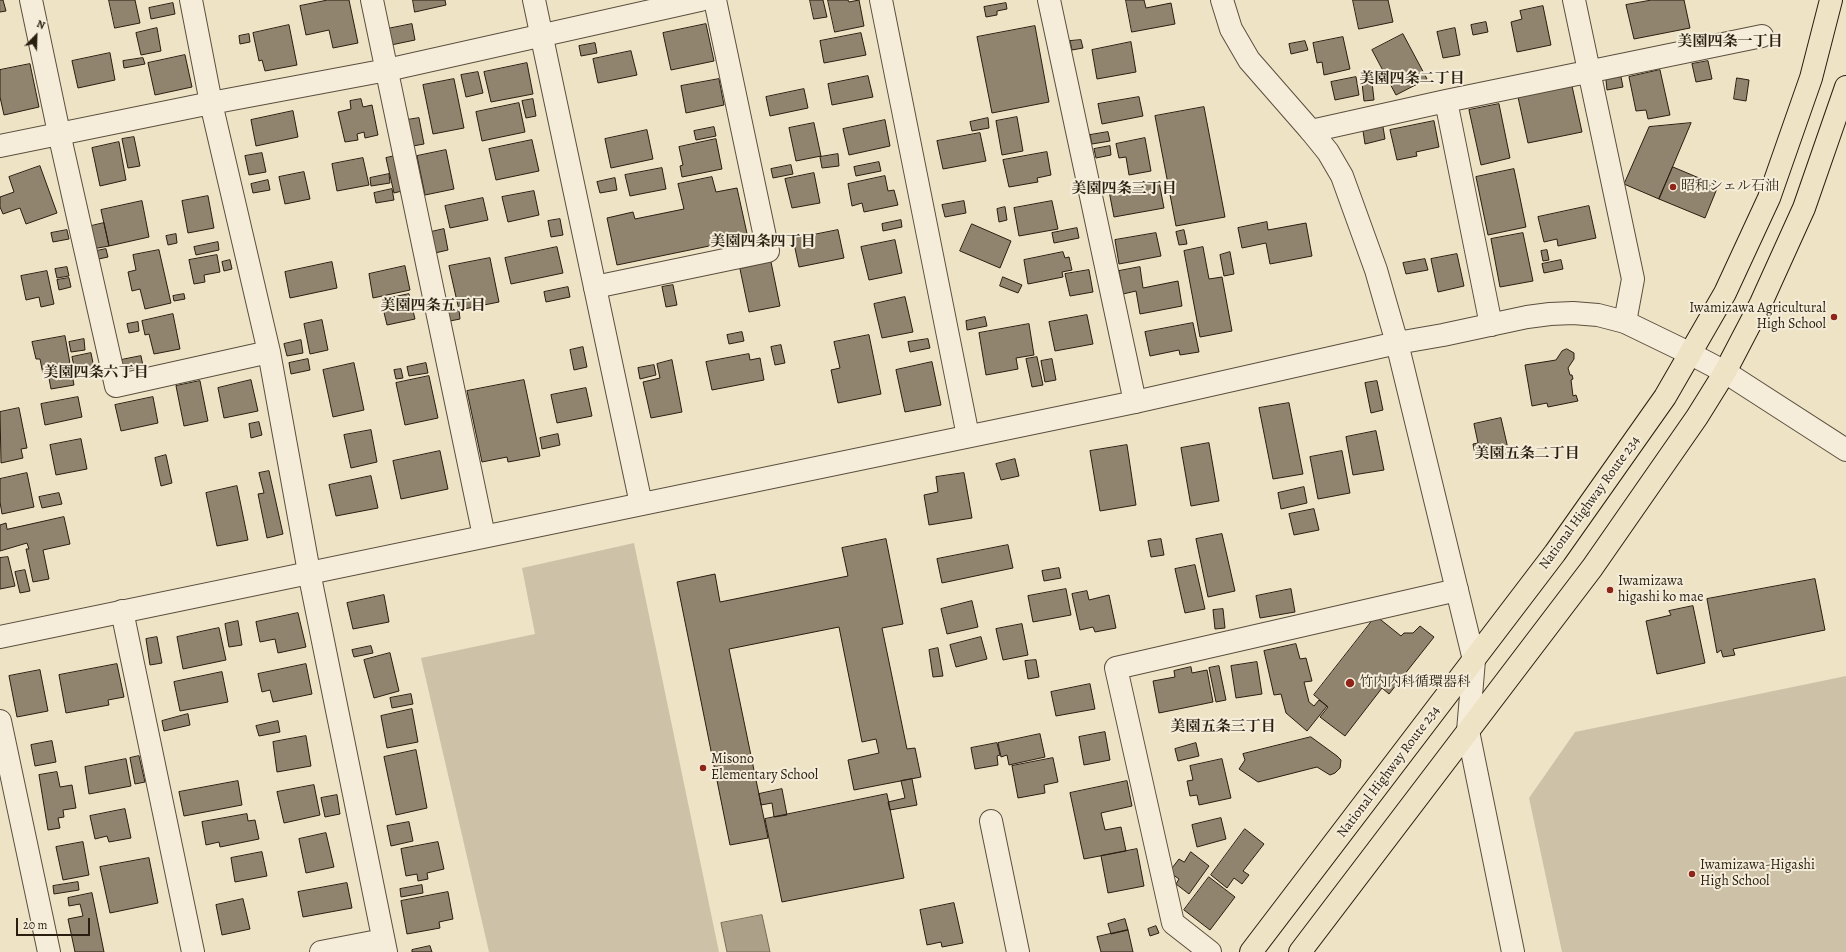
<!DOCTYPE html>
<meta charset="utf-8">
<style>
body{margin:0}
#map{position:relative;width:1846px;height:952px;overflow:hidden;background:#efe3c6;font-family:Alegreya,serif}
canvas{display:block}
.north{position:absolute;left:16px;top:16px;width:40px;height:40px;-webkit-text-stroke:3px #f5edda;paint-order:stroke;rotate:23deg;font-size:11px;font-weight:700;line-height:16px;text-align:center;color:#291e10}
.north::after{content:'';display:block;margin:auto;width:14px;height:18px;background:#291e10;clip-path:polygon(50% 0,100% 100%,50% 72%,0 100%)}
.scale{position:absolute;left:16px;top:918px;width:74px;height:18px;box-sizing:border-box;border:2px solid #291e10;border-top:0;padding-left:5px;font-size:12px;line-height:14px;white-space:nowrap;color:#291e10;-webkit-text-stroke:3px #f5edda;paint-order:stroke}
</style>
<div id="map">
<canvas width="1846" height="952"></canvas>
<div class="north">N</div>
<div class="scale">20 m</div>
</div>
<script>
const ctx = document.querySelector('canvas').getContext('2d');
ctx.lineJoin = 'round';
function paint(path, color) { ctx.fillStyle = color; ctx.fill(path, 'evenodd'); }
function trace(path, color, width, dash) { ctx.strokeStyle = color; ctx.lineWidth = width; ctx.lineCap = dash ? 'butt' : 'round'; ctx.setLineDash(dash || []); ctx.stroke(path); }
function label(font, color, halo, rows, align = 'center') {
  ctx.font = font + ' Alegreya,"Noto Serif JP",serif'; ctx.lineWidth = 4; ctx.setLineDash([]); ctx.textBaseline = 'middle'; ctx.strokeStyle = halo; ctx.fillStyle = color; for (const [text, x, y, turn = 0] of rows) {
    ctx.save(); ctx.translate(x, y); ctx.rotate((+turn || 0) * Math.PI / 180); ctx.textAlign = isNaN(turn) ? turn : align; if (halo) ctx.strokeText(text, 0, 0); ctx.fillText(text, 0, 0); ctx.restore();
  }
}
const green = new Path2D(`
 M634,543L719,952H489L421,658L535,634L522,568Z
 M1846,676V952H1562L1529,798L1575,732Z`);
const water = new Path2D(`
 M762,915L770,952H727L721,923Z`);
const building = new Path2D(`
 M0,0H3L6,11L0,12Z
 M109,0H135L140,23L115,28Z
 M328,0H349L358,43L333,48L329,30L306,35L300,6Z
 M413,0H445L446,5L415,12Z
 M810,0H823L827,17L814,19Z
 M828,0H848L849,2L859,0L864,26L835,32Z
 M1126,0H1144L1146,8L1171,3L1175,24L1132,32Z
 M1353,0H1388L1393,22L1359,29Z
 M1652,0H1684L1690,28L1634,39L1626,5Z
 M173,3L175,14L151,19L149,8Z
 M1006,3L1007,9L997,11V15L986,17L984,7Z
 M1543,6L1551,45L1517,52L1511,22L1522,19L1520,11Z
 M1486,22L1488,32L1473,35L1471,25Z
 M412,24L415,40L391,45L387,29Z
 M706,24L714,61L671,70L663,33Z
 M289,25L297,65L265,71L262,60L259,61L253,33Z
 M1035,26L1049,102L992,113L977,37Z
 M157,28L161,51L141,55L136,33Z
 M1455,28L1460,55L1443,58L1437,32Z
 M861,33L866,55L824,63L820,41Z
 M249,34L250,42L240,44L239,36Z
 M1403,34L1427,79L1396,95L1372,50Z
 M1343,37L1350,69L1324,75L1322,62L1317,63L1313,43Z
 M1081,40L1083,48L1072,50L1070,41Z
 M1305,41L1308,50L1291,54L1289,44Z
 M1131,42L1136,72L1097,79L1092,50Z
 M595,43L597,53L581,56L579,46Z
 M631,51L637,75L598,83L593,59Z
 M110,53L115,80L78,88L72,61Z
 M185,55L192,87L155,95L148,63Z
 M143,58L145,64L124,68L123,61Z
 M1708,61L1712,79L1696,82L1692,64Z
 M527,63L533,94L491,102L484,72Z
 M30,64L39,107L4,115L0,97V70Z
 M1660,70L1670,115L1648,119L1646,110L1636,111L1629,77Z
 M478,72L483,93L466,97L461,75Z
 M868,76L873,97L832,105L828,84Z
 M1356,77L1359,95L1335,100L1331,82Z
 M1621,77L1623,87L1607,90L1606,80Z
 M1737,78L1749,80L1746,101L1734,99Z
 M454,79L464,128L433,134L423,85Z
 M719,79L724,105L686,113L681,86Z
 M1372,82L1374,100L1364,101L1362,83Z
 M1572,86L1582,132L1528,143L1518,97Z
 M804,89L808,108L770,116L766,97Z
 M1139,97L1143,116L1102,124L1098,104Z
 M361,99L363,107L372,105L378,135L365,138L364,132L357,134L358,140L345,142L338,112L351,109L350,101Z
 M533,99L536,116L526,118L522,101Z
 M519,103L525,132L482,141L476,112Z
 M1499,104L1510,158L1481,165L1469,110Z
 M1204,107L1225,217L1176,226L1155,116Z
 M293,111L298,137L256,146L251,120Z
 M1017,117L1023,151L1002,155L996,121Z
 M419,118L424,144L413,146L407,120Z
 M988,118L989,128L972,131L970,122Z
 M885,120L890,146L849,155L843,129Z
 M1434,121L1439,147L1416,152L1417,156L1397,160L1390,130Z
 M814,123L821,156L796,161L789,128Z
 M1691,123L1659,199L1624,184L1649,127Z
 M714,127L716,136L696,140L694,131Z
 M1383,127L1385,139L1365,144L1363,131Z
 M647,130L653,159L611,168L605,139Z
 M1108,132L1110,141L1092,144L1090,135Z
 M980,133L986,161L943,169L937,141Z
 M134,137L140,166L128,168L122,139Z
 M1145,138L1151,171L1129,175L1126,157L1119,158L1116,144Z
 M716,139L722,169L682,177L680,166L683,165L679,147Z
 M532,140L539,171L496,180L489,149Z
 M119,142L126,180L100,186L92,148Z
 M1110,146L1111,155L1096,158L1094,149Z
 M446,150L454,189L425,195L417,156Z
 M1047,152L1051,175L1037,178L1038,182L1009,187L1003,160Z
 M262,153L266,172L249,175L245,156Z
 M838,154L839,166L822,168L820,157Z
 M395,156L402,191L394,193L386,158Z
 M363,158L369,185L337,191L332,164Z
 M879,162L881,171L856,176L854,167Z
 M791,165L793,174L773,178L771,169Z
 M40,166L57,213L26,224L20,208L3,214L0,207V197L14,192L9,177Z
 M1673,167L1718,186L1705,218L1659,199Z
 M662,168L666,189L630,196L625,175Z
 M1514,169L1526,227L1488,235L1476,177Z
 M304,172L310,199L285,204L279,177Z
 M814,173L820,203L792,208L785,179Z
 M389,174L390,183L371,186L370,178Z
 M885,176L888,191L894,190L898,205L864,212L862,203L852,206L848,184Z
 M712,177L716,192L737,188L748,238L617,265L607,218L633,212L635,219L684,209L678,184Z
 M615,178L617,190L600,193L597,182Z
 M268,180L270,190L253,193L251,184Z
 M1159,182L1164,208L1114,217L1109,191Z
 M392,189L394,200L376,203L374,193Z
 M534,191L539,215L508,222L502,197Z
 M208,196L214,228L188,233L182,201Z
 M483,198L488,220L450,228L445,206Z
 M142,201L149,237L109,246L101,210Z
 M964,201L966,213L945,217L942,205Z
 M1052,201L1058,229L1019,236L1014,208Z
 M1589,206L1596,238L1558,246L1557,239L1544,242L1538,217Z
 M1005,207L1007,220L999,222L997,209Z
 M560,219L563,235L551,237L548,221Z
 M901,220L902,227L883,231L882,224Z
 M1267,222L1268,230L1306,223L1312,256L1270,264L1266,243L1242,248L1238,228Z
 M104,223L109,246L92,249L87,227Z
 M972,224L1011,241L1000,268L960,251Z
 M1077,228L1079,238L1054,243L1052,233Z
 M444,229L448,250L435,253L431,232Z
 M67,230L69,239L53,242L51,233Z
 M838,230L844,258L799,267L793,239Z
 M1184,230L1187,244L1179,245L1176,232Z
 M1156,233L1161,256L1119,264L1115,240Z
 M1523,233L1533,281L1500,287L1491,239Z
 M176,234L177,243L168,245L166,236Z
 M895,240L902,273L869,280L861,247Z
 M218,242L219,250L196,255L194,247Z
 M557,247L563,273L511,284L505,258Z
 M1203,247L1209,279L1222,277L1232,331L1200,337L1184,251Z
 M106,249L108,257L94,260L92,252Z
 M159,250L171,303L145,309L140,289L132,291L128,272L136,270L133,255Z
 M1547,250L1549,260L1543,261L1541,251Z
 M1063,252L1065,258L1069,257L1072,270L1062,272L1063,277L1028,284L1024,260Z
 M1230,252L1234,274L1224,276L1220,255Z
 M1457,254L1464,286L1438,292L1431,259Z
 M217,255L220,272L204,275L205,282L194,284L189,260Z
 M490,258L499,302L459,310L449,266Z
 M1425,259L1428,270L1406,274L1403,263Z
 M230,260L232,269L224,271L222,262Z
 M1561,260L1563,269L1544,273L1542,264Z
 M332,262L337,288L290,298L285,272Z
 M771,262L780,306L749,312L740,269Z
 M405,266L410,290L373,298L369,274Z
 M67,267L69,276L57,278L55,269Z
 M1140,267L1143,288L1178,281L1182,306L1140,314L1136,291L1123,294L1119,271Z
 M1089,270L1093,292L1070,296L1065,274Z
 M47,271L54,304L41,307L39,297L26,300L21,276Z
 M1003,277L1022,285L1018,293L1000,286Z
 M69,278L71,287L59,290L57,280Z
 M673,285L677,305L666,307L662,287Z
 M568,287L570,297L546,302L544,292Z
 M184,294L185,299L174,301L173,296Z
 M409,294L415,319L387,325L381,300Z
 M905,297L913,332L882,338L874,304Z
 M459,310L460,319L450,321L448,312Z
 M173,314L180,349L154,354L149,334L145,335L142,321Z
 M1087,315L1093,344L1055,351L1049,322Z
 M985,317L987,326L967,330L966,321Z
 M322,320L328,350L310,354L304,324Z
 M138,322L139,331L129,333L127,324Z
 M1193,323L1199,352L1180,355L1179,350L1150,356L1145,332Z
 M1029,324L1034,355L1016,358L1018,369L986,375L979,333Z
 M742,332L744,341L729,344L727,335Z
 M869,335L881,394L838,403L831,370L840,368L834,342Z
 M65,336L74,385L51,389L48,373L43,374L40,359H36L32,342Z
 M84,339L85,350L71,352L69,342Z
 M928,339L930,348L910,352L908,342Z
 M301,340L303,353L287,356L284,344Z
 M781,345L785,363L775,365L771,347Z
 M583,347L587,367L574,370L570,350Z
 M1567,349L1574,353V359L1568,368L1570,375H1572L1573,379L1571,380L1573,396L1576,395L1578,401L1548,407L1547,403L1532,406L1525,365L1556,360L1562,351Z
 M91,353L95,373L76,376L72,357Z
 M749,354L750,360L760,358L764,380L712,390L706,362Z
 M141,356L143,366L123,370L121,360Z
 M1037,357L1043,385L1032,387L1026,359Z
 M308,359L310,370L291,374L289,363Z
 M1052,359L1056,380L1045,382L1041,361Z
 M672,360L682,412L651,418L643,382L660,378L657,364Z
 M932,362L941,405L905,412L896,370Z
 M354,363L364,410L333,417L323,370Z
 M426,363L428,373L409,376L407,367Z
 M654,365L656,375L640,379L638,368Z
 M401,369L403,378L396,379L394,370Z
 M429,376L438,418L405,425L396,383Z
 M251,380L258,411L224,418L218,388Z
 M524,380L540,456L508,462L507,457L482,462L467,391Z
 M200,381L208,421L184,426L176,386Z
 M1377,381L1383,410L1371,413L1365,383Z
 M586,388L592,416L557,423L551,395Z
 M78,397L82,417L45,425L41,404Z
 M153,397L158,423L121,431L115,405Z
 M1289,403L1303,474L1273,479L1259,408Z
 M19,408L27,448L21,449L23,458L1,463L0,412Z
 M1501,418L1509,453L1476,460L1473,444L1478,443L1474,424Z
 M259,422L262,435L251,438L249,424Z
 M371,430L377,462L351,468L344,435Z
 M1376,431L1384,470L1353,475L1346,437Z
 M558,434L560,445L542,449L540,438Z
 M81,439L87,469L56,475L50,445Z
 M1209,443L1219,501L1191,506L1181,448Z
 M1127,445L1136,505L1100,511L1090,451Z
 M440,451L448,489L401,499L393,461Z
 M1342,451L1350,493L1318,499L1310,457Z
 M166,455L172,483L161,486L155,458Z
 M1015,459L1019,476L1001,480L996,464Z
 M269,471L283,534L267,538L258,494L264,493L259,473Z
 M27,473L34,507L2,514L0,502V479Z
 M964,473L972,518L929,525L924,495L938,492L936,477Z
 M371,476L378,508L336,516L329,485Z
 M237,486L248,540L217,546L206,493Z
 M1304,487L1307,503L1281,509L1278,493Z
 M59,493L62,504L42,508L39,497Z
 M1314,509L1319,530L1294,535L1289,514Z
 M64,517L70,544L43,550L49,579L33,582L26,549H29L27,543L0,551V525L6,523L7,529Z
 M1222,534L1235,591L1208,597L1196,539Z
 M886,539L903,624L882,628L907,749L915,748L921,777L854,790L848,760L879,753L876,739L862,742L839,627L729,649L768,838L730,845L677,582L715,574L720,602L848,576L842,548Z
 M1161,539L1164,555L1151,557L1148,541Z
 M1008,545L1013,568L942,583L937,559Z
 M8,557L15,586L0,589V558Z
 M1195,565L1205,609L1185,613L1175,569Z
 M1059,568L1061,578L1044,581L1042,571Z
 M25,570L30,591L20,593L15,572Z
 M1815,579L1825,630L1733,649L1735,655L1723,657L1721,650L1717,653L1707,599Z
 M1066,589L1071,615L1033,622L1028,596Z
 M1291,589L1295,612L1260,618L1256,596Z
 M1087,591L1089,600L1109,595L1116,628L1095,632L1093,627L1080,630L1072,594Z
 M384,595L389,622L353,629L347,603Z
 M972,601L978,627L947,634L941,609Z
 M1693,606L1705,663L1657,674L1646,621L1671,615L1669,611Z
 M1223,609L1225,628L1215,629L1213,610Z
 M298,613L306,647L278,653L275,639L260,642L256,622Z
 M1376,616L1401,636L1404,633H1413L1420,626L1434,637L1389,694L1382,688L1345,736L1320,717L1328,707L1314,695Z
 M238,621L242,645L229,647L225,624Z
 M1022,624L1028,655L1003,660L996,629Z
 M219,628L226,660L183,669L177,637Z
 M157,637L162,663L150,665L146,639Z
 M981,637L987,659L956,667L950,645Z
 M1296,644L1300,659L1306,658L1312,681L1304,682L1309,702L1314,706L1319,700L1327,706L1307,731L1286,713L1281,694L1274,695L1264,651Z
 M371,646L373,653L354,657L352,650Z
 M938,648L943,676L933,677L929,650Z
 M390,653L399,691L374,698L364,660Z
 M1036,660L1039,677L1028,679L1025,661Z
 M1257,662L1262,694L1236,698L1231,666Z
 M117,664L124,697L108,700L109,705L66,713L59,675Z
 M306,664L312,694L273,702L270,690L262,692L258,674Z
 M1219,666L1226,700L1216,702L1209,668Z
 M1191,667L1192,673L1207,670L1213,702L1159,713L1153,681L1175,677L1174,671Z
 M40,670L48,711L17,717L9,676Z
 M222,672L228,702L180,711L174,682Z
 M1090,684L1095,709L1056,716L1051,692Z
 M411,694L413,704L392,708L390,698Z
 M412,709L418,742L387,748L381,716Z
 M188,714L190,725L164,731L162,721Z
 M278,721L280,732L259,736L256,726Z
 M1105,732L1110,760L1084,765L1079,737Z
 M1040,734L1045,757L1009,765L1007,755L1001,757L998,743Z
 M306,736L311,766L277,772L273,742Z
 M1311,737L1337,756L1341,760L1340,768L1335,773L1330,775L1317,767L1258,782L1239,769L1245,760L1243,754Z
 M52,741L56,762L35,766L31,745Z
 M997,743L1000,755L997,756L998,765L975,769L971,748Z
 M1196,743L1199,756L1178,761L1175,749Z
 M416,750L427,808L396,815L384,757Z
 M139,756L145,782L135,784L130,758Z
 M1053,758L1058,782L1044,785L1045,793L1018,798L1012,766Z
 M126,759L131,786L89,794L85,767Z
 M1222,759L1231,798L1199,805L1197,795L1190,796L1187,781L1193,780L1190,766Z
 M57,772L60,787L72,785L76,808L63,810L64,817L58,818L60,828L48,830L39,775Z
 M912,779L917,805L890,810L888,802L905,798L901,781Z
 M238,781L242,805L184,816L179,792Z
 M1127,781L1132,806L1101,813L1105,830L1121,827L1126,851L1084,859L1070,793Z
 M314,785L320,815L284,823L277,792Z
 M782,789L787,815L774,817L772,803L761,805L759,794Z
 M887,794L904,878L782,902L765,819Z
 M337,795L340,814L325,817L321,798Z
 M125,809L131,838L109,842L107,836L95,839L90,816Z
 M247,814L248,821L255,820L259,839L220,847L219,842L206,845L202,822Z
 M1221,818L1226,839L1197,847L1192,825Z
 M409,822L413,841L391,846L387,826Z
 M1245,829L1264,844L1243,871L1249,875L1242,884L1234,878L1227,888L1211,875Z
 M326,833L334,867L306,873L299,839Z
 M83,842L89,875L63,880L56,847Z
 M438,842L444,869L427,873L428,879L418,881L417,874L406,876L401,849Z
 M1137,849L1144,886L1108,893L1101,856Z
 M262,852L267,876L235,882L231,858Z
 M1191,852L1209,866L1189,894L1176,884L1179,879L1169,872L1179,859L1184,862Z
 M149,858L158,903L110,913L100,867Z
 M1209,877L1235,897L1210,930L1184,910Z
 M78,882L79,890L54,894L53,886Z
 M347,883L352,908L303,917L298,892Z
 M422,885L423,893L401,897L400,889Z
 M448,892L453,919L439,922L440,928L407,934L401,901Z
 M92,893L104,952H75L68,919L83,916L80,904L69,906L68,898Z
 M243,899L250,929L222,935L216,905Z
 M954,903L963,943L942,947L941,942L927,945L920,910Z
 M1125,919L1128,930L1111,934L1108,924Z
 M1156,926L1159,933L1150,936L1148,929Z
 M1128,930L1133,952H1101L1097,937Z
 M430,946L432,952H412V950Z`);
const minor = new Path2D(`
 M31,0L59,133L116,386L269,352
 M191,0L211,103L269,352L309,572L386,952
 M372,0L484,536
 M881,0L968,436
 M1049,0L1135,402
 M1574,0L1633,279L1625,322
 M1446,101L1491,325
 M1311,131L1446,101L1762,36
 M0,146L211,103L387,70L700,0
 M595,287L768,251L715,0
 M122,611L193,952
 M0,721L49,952
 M991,821L1018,952
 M321,952L383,940
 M1210,952L1173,923L1116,668L1457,590`);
const tertiary = new Path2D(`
 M534,0L641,504
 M1222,0L1231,29L1249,60L1311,131L1328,152L1342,176L1376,270L1397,343L1474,660L1468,731L1513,952
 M0,637L1135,402L1397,343L1443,335L1527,317L1550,314L1573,313L1598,315L1625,322L1691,354L1725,372L1846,450`);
const trunk = new Path2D(`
 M1251,952L1555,553L1665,397L1725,293L1769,198L1811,78L1831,0
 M1300,952L1592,568L1697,417L1725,372L1761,303L1804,208L1846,87`);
const markers = [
 [1673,187,4,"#8f2418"],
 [1834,317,4,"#8f2418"],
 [1610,590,4,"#8f2418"],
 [1350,683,5,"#8f2418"],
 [703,768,4,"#8f2418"],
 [1692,874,4,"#8f2418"]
];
const poiNames = [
 ["昭和シェル石油",1681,187],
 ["Iwamizawa Agricultural",1826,309,"right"],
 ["High School",1826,325,"right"],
 ["Iwamizawa",1618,582],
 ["higashi ko mae",1618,598],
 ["竹内内科循環器科",1359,683],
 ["Misono",711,760],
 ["Elementary School",711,776],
 ["Iwamizawa-Higashi",1700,866],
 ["High School",1700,882]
];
const streetNames = [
 ["National Highway Route 234",1590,503,-54],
 ["National Highway Route 234",1389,772,-53]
];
const neighbourhoodNames = [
 ["美園四条一丁目",1730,42],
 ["美園四条二丁目",1412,79],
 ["美園四条三丁目",1124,189],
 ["美園四条四丁目",763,242],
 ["美園四条五丁目",433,306],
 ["美園四条六丁目",96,373],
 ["美園五条二丁目",1527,454],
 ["美園五条三丁目",1223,727]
];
paint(green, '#cdc2a7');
paint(water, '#aca088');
trace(water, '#786c58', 1);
paint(building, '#90846f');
trace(building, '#291e10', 1);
trace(minor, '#5a4f3e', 24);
trace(tertiary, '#5a4f3e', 24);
trace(trunk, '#291e10', 24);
trace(minor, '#f5edda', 22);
trace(tertiary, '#f5edda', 22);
trace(trunk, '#efe3c6', 22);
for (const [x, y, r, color] of markers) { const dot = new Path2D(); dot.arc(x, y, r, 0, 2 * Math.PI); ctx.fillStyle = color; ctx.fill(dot); trace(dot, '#f5edda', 1.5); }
label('14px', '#291e10', '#f5edda', poiNames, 'left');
label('14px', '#291e10', '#f5edda', streetNames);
label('bold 15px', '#291e10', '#f5edda', neighbourhoodNames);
</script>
